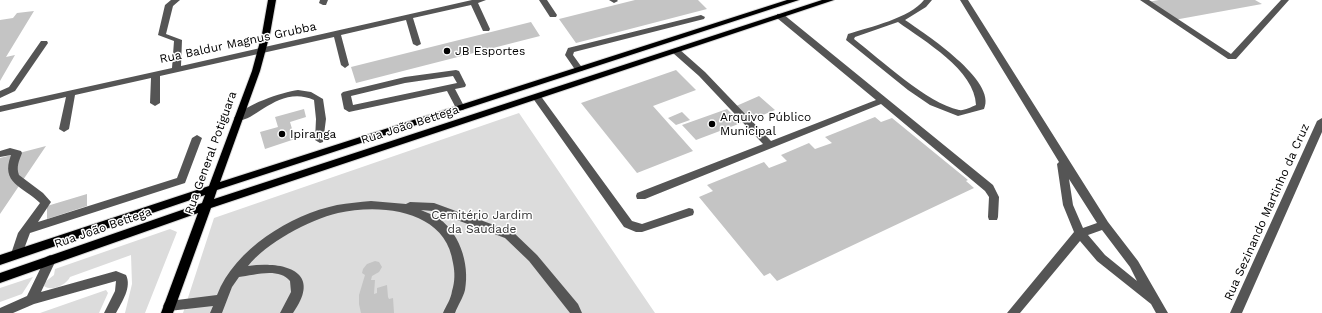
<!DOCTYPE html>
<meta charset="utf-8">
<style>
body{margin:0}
canvas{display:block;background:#fff}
</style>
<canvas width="1322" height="313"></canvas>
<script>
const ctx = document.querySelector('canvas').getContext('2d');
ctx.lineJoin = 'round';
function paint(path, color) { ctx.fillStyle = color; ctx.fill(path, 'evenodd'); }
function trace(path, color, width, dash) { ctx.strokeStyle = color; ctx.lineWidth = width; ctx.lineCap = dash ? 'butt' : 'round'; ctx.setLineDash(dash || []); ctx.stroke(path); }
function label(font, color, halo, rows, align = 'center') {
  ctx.font = font + ' "Work Sans",sans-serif'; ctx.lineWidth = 3; ctx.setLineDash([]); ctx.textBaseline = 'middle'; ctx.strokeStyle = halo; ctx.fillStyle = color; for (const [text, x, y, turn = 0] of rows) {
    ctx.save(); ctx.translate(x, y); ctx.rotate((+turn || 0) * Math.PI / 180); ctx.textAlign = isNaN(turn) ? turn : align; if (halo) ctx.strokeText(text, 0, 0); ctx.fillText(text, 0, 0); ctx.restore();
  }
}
const green = new Path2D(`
 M519,113L655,313H183L214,218Z
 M170,229L177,232L145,313H125L132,284L131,255L70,277C66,285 52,292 44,286L45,282L54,275L55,269Z
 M33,277L22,294L0,302V288Z
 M106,290L108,293L99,313H40Z`);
const building = new Path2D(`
 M635,0H698L707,9L576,43L559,19Z
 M1159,0H1255L1262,4L1174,20L1147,2Z
 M34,11L6,57L15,55L0,81V20L13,18L17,13Z
 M531,22L540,36L356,83L351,67Z
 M676,70L696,90L653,106L693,151L637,173L581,103Z
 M759,96L775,110L748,121L734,107Z
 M304,109L306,117L290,122L295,139L265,149L260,132L278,127L275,117Z
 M727,109L741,123L696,140L682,125Z
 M682,112L690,120L676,125L668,118Z
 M875,117L881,122L892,118L968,180L966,181L974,188L777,281L770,273L764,276L699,197L713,191L707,185L764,162L769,168L787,161L781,155L809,143L815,149L832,143L825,137Z
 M46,146L0,214V158Z
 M87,194V206L47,219V206Z
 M375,261L379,262L382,267L379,272L372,276L371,280H375L374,294L377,293V288L387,285L388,297L389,299L393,298L394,313H361L359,304V295L365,275L362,273L363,269L367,264Z`);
const minor = new Path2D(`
 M171,0H180L173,6L166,34L182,40L181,66L472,0H486L478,3L490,29L489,31H483L471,5L413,18L421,44L417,46L413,44L406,20L341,35L349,65L345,68L341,65L334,37L160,76V103L155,106L150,103L151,78L75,95L69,129L64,132L59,129L66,97L0,112V106L172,68L174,41L158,35L165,5Z
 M320,0H328L326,5H323L319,3Z
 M539,0H547L557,15L556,17H550Z
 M609,0H617L618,1L614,3Z
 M924,0H932L926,7L905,20C924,33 998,81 984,109L958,116L930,105L908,90L846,40L848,34C870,27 910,18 924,0ZM898,22C924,41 975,70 976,105C971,107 964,111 959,110C927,103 881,60 854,39L855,37Z
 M960,0H968L1108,222L1138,261L1168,313H1156L1151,304L1097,261L1080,241L1020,313H1007L1074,232L1063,205L1057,164L1059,162ZM1069,179L1097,223L1083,228L1073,205ZM1102,230L1130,267L1137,281L1105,255L1088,235Z
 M1140,0H1149L1231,54L1281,0H1289L1236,59H1228Z
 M777,14H783L993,185L999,197L998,217L997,220H989L988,217L989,197L985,191L881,104L645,199H637L636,196L637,193L763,144L699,76L673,53L672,51L673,49H679L705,72L771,141L876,100L777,18Z
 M701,15L705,17L704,19L574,52L573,55L583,69L582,71H576L565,55L568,48Z
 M41,41H47L48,43L15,91L0,98V91L9,87Z
 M456,70L459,71L466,85L465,87L455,89L465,108L463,110H457L447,91L349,112L344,109L341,94L343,92L405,77ZM453,76L457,83L353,105L351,96L405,83Z
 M298,90L311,92L323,99L326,119L323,142L320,143L315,140L316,119L314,100C278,84 253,125 236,120L234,118C244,105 282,92 298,90Z
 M537,94L540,95L632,221L642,224L689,208L693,209L694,212L693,215L642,232H636L624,227L532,97Z
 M1322,118V132L1242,313H1230L1317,121Z
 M197,135L202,138L185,183L30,233L21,257L17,258L13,257L11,254L18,233L40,203C23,186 0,184 11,155L0,157V151L10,148L21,151L22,153C19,161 16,167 19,175L43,193L51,202L38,222L177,178L192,138Z
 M371,201L406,204L410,202L434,203L513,232L537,255L578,304L582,313H570L529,261L505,238L433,211L421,210C425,212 431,214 435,216C459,230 470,263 465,290C463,298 458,305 455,313H443C446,306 451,299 452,291C455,282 455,272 453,263C446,210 381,203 338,213C309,220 266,243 248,266C282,261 324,270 293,313H280L291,292L290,281C279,267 254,275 239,277L232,287L222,313H210L213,306L169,311L165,310L163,306L165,302L169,301L217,295C235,249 290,215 337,205C348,203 360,202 371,201Z
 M50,255L54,257L56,260L41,292L116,271L126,275C132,287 122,302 116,313H104L115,291L116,281L34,304L13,313H0V308L27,296L46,257Z`);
const major = new Path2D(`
 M268,0H276L270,34L260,71L220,182L787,0H799L217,190L214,199L822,0H834L211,208L173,313H161L198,213L0,283V273L202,203L205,195L0,265V255L209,186L252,71L262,34Z`);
const markers = [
 [447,51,4,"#000"],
 [712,124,4,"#000"],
 [282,134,4,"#000"]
];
const streetNames = [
 ["Rua Baldur Magnus Grubba",238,43,-12],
 ["Rua João Bettega",410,125,-18],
 ["Rua General Potiguara",211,153,-70],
 ["Rua Sezinando Martinho da Cruz",1267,212,-66],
 ["Rua João Bettega",103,228,-19]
];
const poiNames = [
 ["JB Esportes",455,51],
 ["Arquivo Público",720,117],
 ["Municipal",720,131],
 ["Ipiranga",290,134]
];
const parkNames = [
 ["Cemitério Jardim",482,215],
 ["da Saudade",482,229]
];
paint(green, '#dcdcdc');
paint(building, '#c4c4c4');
trace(major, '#dbdbdb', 2);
paint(minor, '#555');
paint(major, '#000');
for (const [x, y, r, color] of markers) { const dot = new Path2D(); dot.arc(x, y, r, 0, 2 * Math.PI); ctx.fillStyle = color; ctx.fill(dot); trace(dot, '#fff', 1.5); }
label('12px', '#000', '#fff', streetNames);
label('12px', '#000', '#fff', poiNames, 'left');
label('12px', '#333', '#fff', parkNames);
</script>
